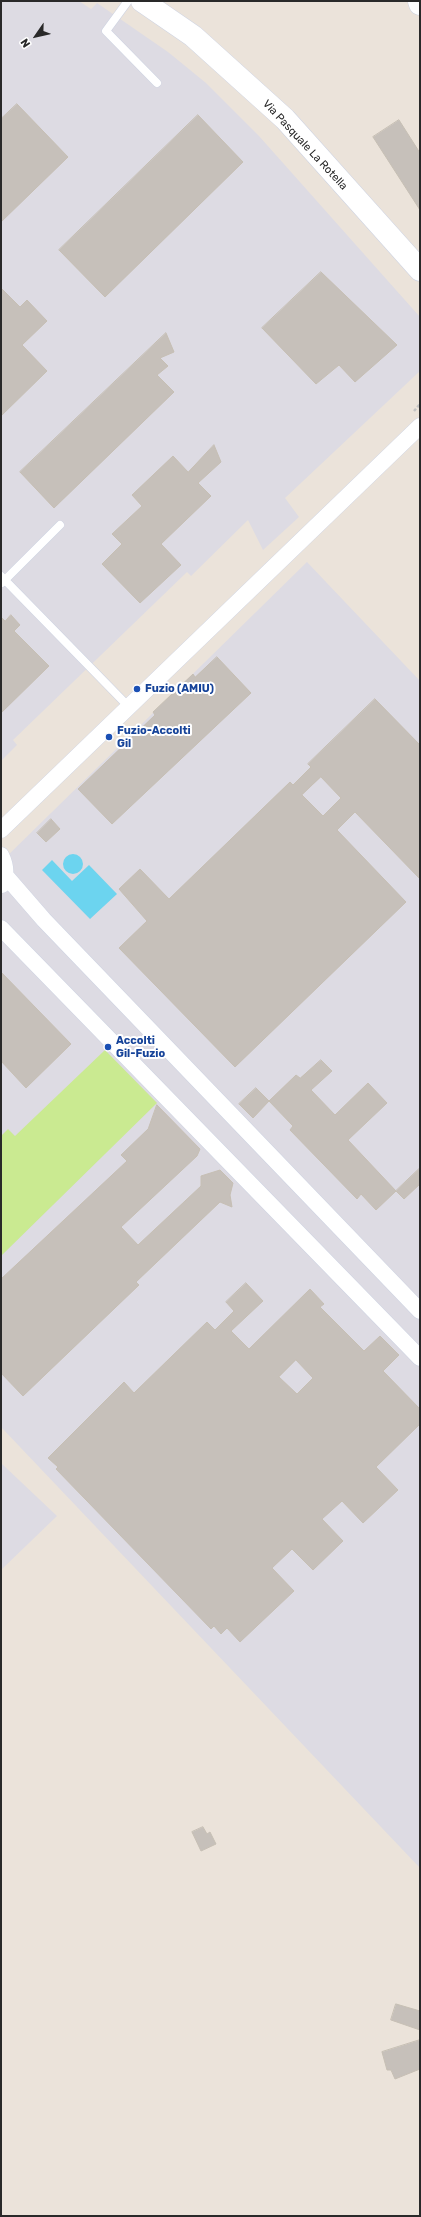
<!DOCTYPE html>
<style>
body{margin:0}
#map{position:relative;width:421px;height:2217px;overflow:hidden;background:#ebe3da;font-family:Rubik,sans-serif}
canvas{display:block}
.frame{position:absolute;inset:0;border:2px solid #292929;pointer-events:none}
.north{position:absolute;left:16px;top:16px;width:40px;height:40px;-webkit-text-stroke:3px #fff;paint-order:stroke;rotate:236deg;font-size:11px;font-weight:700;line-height:16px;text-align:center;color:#292929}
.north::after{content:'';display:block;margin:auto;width:14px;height:18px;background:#292929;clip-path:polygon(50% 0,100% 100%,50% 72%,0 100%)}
</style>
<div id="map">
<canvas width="421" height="2217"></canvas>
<div class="frame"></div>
<div class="north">N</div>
</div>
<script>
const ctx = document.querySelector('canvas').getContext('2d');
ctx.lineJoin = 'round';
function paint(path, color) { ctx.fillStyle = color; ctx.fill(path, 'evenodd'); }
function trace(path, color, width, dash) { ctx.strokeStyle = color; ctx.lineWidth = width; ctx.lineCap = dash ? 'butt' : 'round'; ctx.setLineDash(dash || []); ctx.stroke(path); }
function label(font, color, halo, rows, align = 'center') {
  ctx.font = font + ' Rubik,sans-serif'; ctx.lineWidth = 4; ctx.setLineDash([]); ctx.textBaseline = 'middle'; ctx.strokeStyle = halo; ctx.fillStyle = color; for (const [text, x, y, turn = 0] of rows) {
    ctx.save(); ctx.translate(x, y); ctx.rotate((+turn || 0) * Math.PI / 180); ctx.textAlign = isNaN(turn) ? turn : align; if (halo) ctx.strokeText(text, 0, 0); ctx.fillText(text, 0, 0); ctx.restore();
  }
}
const industrial = new Path2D(`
 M1,1H79L91,9L97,3L168,52L206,83L259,136L420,317V371L285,498L299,517L263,550L248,520L191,576L187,572L13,740L17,745L1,761Z
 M307,562L420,681V1868L1,1427V862Z
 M1,1463L57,1516L1,1570Z`);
const pitch = new Path2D(`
 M105,1050L157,1103L1,1256V1136L8,1129L15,1136Z`);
const water = new Path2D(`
 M63 864a10 10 0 1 1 20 0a10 10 0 1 1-20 0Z
 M52,860L72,881L89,865L117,894L90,919L42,870Z`);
const building = new Path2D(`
 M17,104L68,157L1,222V119Z
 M198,115L243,162L105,297L59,250Z
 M399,120L420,153V210L373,137Z
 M321,272L397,345L355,382L339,365L316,384L262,328Z
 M1,288L20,307L27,300L47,321L22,345L47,371L1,416Z
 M166,333L174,352L160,358L168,366L157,375L174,392L54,508L20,472Z
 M214,445L221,462L198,483L211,496L161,544L181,565L140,603L102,564L122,544L112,534L142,506L132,495L173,456L188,472Z
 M11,615L20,625L14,631L49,666L1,713V617L5,621Z
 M217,657L251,693L112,824L78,789L155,715L153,712L193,674L195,677Z
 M375,699L420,745V879L355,812L337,830L406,902L235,1067L119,948L147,921L119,889L140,869L169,899L290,782L293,785L311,767L308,764ZM321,777L341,798L323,816L302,795Z
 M51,819L60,829L46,842L37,833Z
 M1,972L71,1044L26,1088L1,1061Z
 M321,1060L332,1071L311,1090L335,1115L368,1083L387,1103L348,1140L396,1191L376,1210L361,1194L357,1199L290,1130L293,1126L269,1101L296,1075L300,1078Z
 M256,1088L269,1101L253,1118L239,1104Z
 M157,1105L200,1149L197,1156L121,1227L138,1245L201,1186V1176L220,1170L233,1183L230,1195L232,1207L220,1202L136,1282L139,1285L23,1396L1,1373V1279L127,1161L121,1155L148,1129Z
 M420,1168V1184L404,1199L396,1191Z
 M246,1283L263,1301L231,1331L249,1349L310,1289L324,1304L320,1307L364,1351L380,1336L399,1355L383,1371L420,1409V1424L376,1467L398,1490L363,1523L342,1501L322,1519L343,1541L313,1570L292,1549L272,1568L294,1591L240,1642L227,1628L221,1634L214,1626L211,1629L56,1469L58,1467L48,1458L124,1382L134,1393L207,1322L215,1330L234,1311L226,1302ZM296,1360L313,1378L297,1394L279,1377Z
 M203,1827L207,1834L210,1832L216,1844L201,1851L192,1832Z
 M396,2004L420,2011V2030L391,2020Z
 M420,2040V2069L395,2079L391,2070H387L382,2052Z`);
const path = new Path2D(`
 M414,411L420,404`);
const lane = new Path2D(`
 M128,1L106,31L157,83
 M1,576L129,707
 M2,583L60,525`);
const street = new Path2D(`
 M1,830L420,426
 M1,855C6,865 7,875 2,885
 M5,875L44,920L420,1311
 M1,928L420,1358`);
const secondary = new Path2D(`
 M142,1L193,36L285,119L420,270
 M419,1L420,4`);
const markers = [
 [137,689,4,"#1a4fb4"],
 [109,737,4,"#1a4fb4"],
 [108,1047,4,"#1a4fb4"]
];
const streetNames = [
 ["Via Pasquale La Rotella",305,145,47]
];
const transitNames = [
 ["Fuzio (AMIU)",145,689],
 ["Fuzio-Accolti",117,731],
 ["Gil",117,744],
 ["Accolti",116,1041],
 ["Gil-Fuzio",116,1054]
];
paint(industrial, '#dddbe3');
paint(pitch, '#caea91');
paint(water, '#6cd4ef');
paint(building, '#c6c0ba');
trace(building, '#c6bfb4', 1);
trace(lane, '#cfd4e2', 9);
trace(street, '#cfd4e2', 17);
trace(secondary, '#cfd4e2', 23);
trace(path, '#c3c3c3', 2.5, [3, 2]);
trace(lane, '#fff', 8);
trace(street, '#fff', 16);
trace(secondary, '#fff', 22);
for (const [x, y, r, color] of markers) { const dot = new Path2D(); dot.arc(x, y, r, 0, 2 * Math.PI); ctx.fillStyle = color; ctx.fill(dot); trace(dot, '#fff', 1.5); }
label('11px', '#292929', '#fff', streetNames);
label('bold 11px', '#164399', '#fff', transitNames, 'left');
</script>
